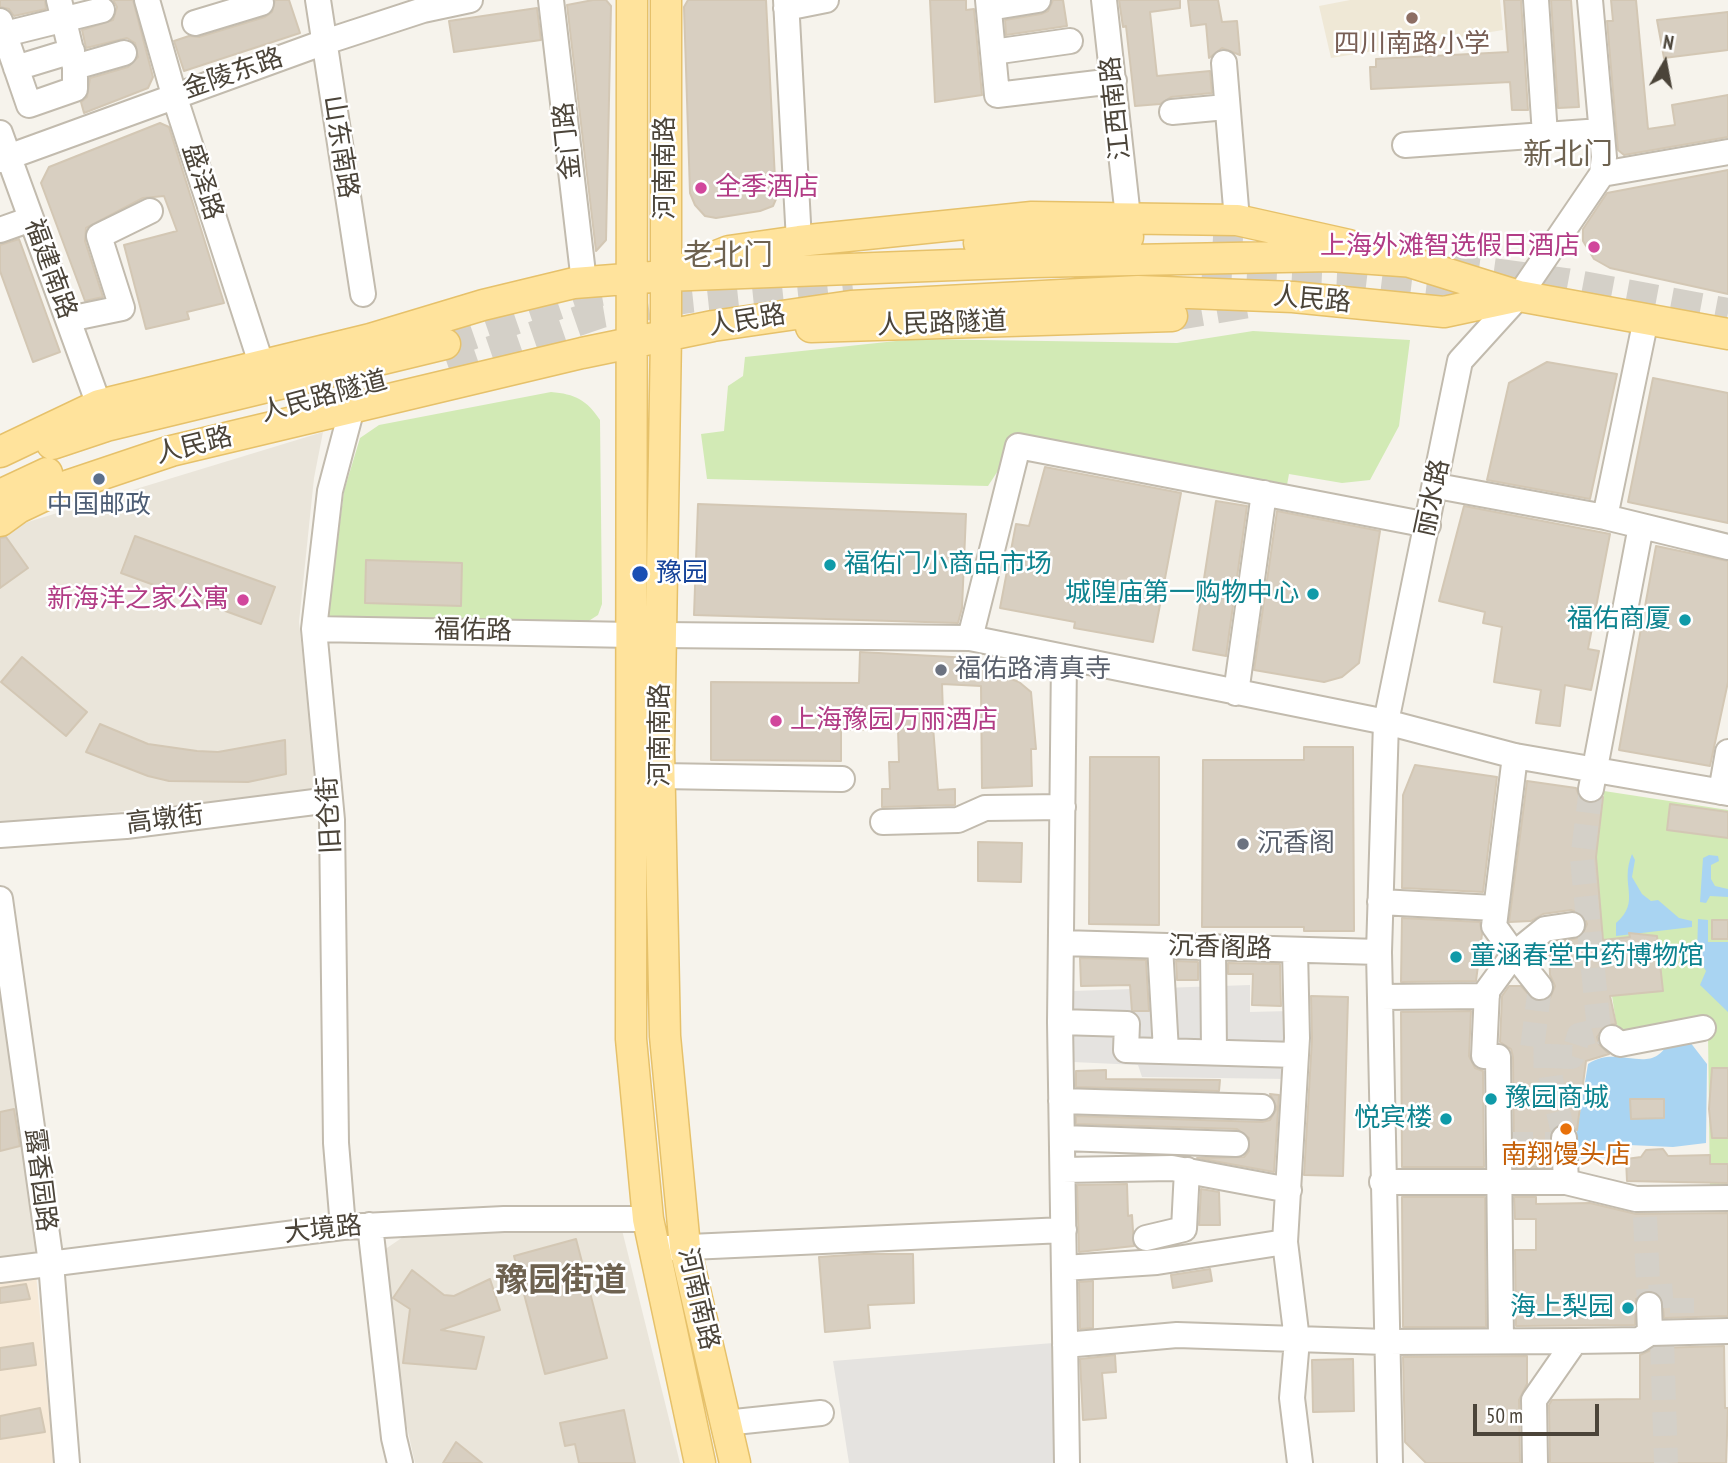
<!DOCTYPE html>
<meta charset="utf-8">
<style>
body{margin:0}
#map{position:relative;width:1728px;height:1463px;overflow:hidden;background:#f6f3ec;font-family:"PT Sans Narrow",sans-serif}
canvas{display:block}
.north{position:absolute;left:1630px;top:28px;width:70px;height:70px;-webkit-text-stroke:5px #fff;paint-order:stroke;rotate:10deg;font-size:19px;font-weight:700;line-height:28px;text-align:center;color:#4b4439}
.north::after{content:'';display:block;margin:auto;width:24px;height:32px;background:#4b4439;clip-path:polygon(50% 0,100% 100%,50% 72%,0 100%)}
.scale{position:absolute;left:1473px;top:1404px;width:126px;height:32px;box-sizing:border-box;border:4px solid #4b4439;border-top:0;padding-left:9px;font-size:21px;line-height:24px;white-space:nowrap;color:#4b4439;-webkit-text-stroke:5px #fff;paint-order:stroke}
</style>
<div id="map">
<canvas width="1728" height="1463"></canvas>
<div class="north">N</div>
<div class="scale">50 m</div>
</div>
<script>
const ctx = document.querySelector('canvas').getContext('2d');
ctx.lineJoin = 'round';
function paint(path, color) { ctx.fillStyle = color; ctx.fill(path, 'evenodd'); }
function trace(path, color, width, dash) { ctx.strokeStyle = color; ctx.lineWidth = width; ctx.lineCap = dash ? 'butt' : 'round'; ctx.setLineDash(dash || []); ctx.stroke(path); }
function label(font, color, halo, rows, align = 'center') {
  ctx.font = font + ' "PT Sans Narrow","Noto Sans SC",sans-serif'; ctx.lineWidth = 5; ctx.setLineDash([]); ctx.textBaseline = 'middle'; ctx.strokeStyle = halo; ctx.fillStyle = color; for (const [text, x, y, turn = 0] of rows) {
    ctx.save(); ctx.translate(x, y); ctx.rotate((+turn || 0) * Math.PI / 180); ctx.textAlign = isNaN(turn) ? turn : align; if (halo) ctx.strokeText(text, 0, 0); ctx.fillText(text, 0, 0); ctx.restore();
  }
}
const residential = new Path2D(`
 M323,432L314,478L299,622L317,793L0,823V534L8,528Z
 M0,985L43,1260L0,1265Z
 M621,1226L680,1463H415L397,1383L384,1250L406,1235Z`);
const commercial = new Path2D(`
 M36,1274L54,1463H0V1281Z`);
const education = new Path2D(`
 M1350,0H1500L1503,30L1331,58L1319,6Z`);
const green = new Path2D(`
 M1253,331L1410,340L1399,426L1370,480L1342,483L1289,474L1287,485L1018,440L988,486L707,479L701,434L724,431L728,386L743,376L745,357L915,339L1177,343Z
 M551,392C575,394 587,400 600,420L602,604L598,615L587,622L328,616L344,491L360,438L379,425Z
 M1604,791L1728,810V1191L1710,1192L1708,1033L1618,1036L1602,929L1596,857Z`);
const parking = new Path2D(`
 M1250,985V1012L1289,1011L1288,1079L1142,1077L1138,1065L1073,1062V991Z
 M1053,1343V1463H849L833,1361Z`);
const water = new Path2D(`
 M1632,854L1635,860L1632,877L1642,894L1651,901L1658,900L1679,918L1692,921V927L1616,936V923C1642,901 1619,885 1632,854Z
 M1709,855L1718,856L1719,861L1711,865V879L1715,886L1728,889V897L1710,896L1706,903L1700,902L1703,858Z
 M1698,919L1708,920V942H1728V1012L1700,985L1706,971L1697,956Z
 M1669,1040L1690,1042L1707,1064L1706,1143L1673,1147L1629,1145L1625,1147L1626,1158H1578L1576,1137L1588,1064C1619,1043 1653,1079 1669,1040Z`);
const building = new Path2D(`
 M0,0H45L46,9L14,16L9,9L0,7Z
 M113,0H133L153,77L148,88L84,113L81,102L87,97L90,78L128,67L138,57L135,43L127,38L86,48L82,30L113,20L117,7Z
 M275,0H289L300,33L184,71L174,41L189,36L199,37L265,17L272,12Z
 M593,0H606L611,6L606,240L596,251L567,5Z
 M688,0H766L776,199L773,206L760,211L716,218L705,216L695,205L690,193L684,7Z
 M930,0H966V10L974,9L982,95L935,102Z
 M1053,0H1063L1067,26L1006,35L1005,20L1041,14L1048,11Z
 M1119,0H1180V8L1150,12L1157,76L1210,71L1212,93L1171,97L1160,104L1135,106L1126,26L1123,27Z
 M1188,0H1218L1222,22L1237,21L1240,55L1222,48L1209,58L1206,24L1191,26Z
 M1504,0H1521L1528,110H1512L1510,82L1371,89L1370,67H1376V59L1508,52Z
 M1551,0H1571L1579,107L1558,108Z
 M1611,0H1636L1648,129L1675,125L1672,105L1728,95V137L1624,155L1618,150L1607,21H1613Z
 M537,8L541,40L454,52L449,21Z
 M1728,12V50L1664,58L1657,20Z
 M160,123L169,127L224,303L187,312L189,319L146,329L124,245L177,231L164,196L143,198L86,228L85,241L103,297L85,301L41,183L49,167Z
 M1728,170V294L1610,268L1594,259L1583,241V229L1607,193Z
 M19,239L60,352L33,362L0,271V245Z
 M1547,362L1617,374L1590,499L1487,480L1509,383Z
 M1653,378L1728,393V523L1628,502Z
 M1045,467L1181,493L1153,642L1074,628L1075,622L1000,608L1016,524L1029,526Z
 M1216,501L1247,506L1226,656L1193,650Z
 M698,504L966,514L962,608L958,623L694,615Z
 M1464,506L1610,534L1588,649L1599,651L1591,690L1565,685L1560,726L1536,723L1541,690L1494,682L1502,627L1483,623L1485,612L1439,601Z
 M1277,511L1380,531L1359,663L1342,677L1324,682L1254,670Z
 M135,536L275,587L261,624L121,573Z
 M6,537L28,568L0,588V538Z
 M1656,546L1728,561V682L1710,766L1619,750Z
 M366,560L462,563L461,606L365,603Z
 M860,652L971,658V664L1019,682L1031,692L1036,749H1031L1032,786L982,788L981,686L942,684L943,714H932L938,790L955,789V805L882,807V789H890L889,762H899L898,729L841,730V761L711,760V682L859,683Z
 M22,657L87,712L66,736L1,682Z
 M100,724L148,744L197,751L218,752L285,740L286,774L248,782L169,781L148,776L86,752Z
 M1304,747H1353L1354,931H1304V927H1202L1203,760H1304Z
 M1090,757H1159V925L1089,924Z
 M1415,765L1497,777L1483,892L1402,888L1403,795Z
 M1527,781L1576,788L1581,800L1588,803H1597L1603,797L1596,857L1603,940L1630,937L1629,933L1657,936L1663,991L1610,996L1616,1024L1606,1025L1597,1037L1599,1044L1609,1054L1586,1061L1577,1130L1564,1123L1551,1131L1550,1167H1514L1513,1057L1511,1049L1500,1042L1502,996L1509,986H1521L1534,1000L1550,998L1555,986L1550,975L1549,945L1581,937L1587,924L1583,915L1571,910L1543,914L1531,921L1509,922Z
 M1670,804L1728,812V838L1667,830Z
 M978,842L1022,843L1021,882L978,881Z
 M1402,918L1480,922L1482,934L1476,981L1401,982Z
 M1712,920H1728V939H1712Z
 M1080,958L1146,960L1149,1011H1132L1130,985L1081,986Z
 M1176,961L1198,962V980H1177Z
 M1228,963L1280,964L1281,1006L1252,1005L1253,974H1228Z
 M1311,996L1348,997L1343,1176L1304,1175L1312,1039Z
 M1471,1011L1469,1056L1475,1068L1483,1071L1484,1167H1402L1401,1012Z
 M1712,1068H1728V1138H1712L1709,1109Z
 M1106,1070V1079L1220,1080L1219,1091L1076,1087V1071Z
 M1270,1094L1279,1095L1274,1172L1197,1158L1244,1157L1249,1151V1138L1237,1129L1076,1124V1116L1262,1122L1270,1120L1277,1108Z
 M1630,1099H1664V1118L1631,1119Z
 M14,1109L20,1146L0,1151V1112Z
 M1663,1149L1668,1156L1710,1155V1164H1728V1183L1627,1181L1626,1159L1641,1157L1646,1150Z
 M1127,1184L1128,1216L1132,1215L1134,1246L1079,1252L1077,1185Z
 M1201,1189L1219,1192L1220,1225H1199Z
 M1402,1197H1485L1486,1327H1403Z
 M1514,1197H1536V1204L1590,1203L1636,1214L1728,1213V1316L1664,1318L1662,1298L1648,1290L1636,1299L1635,1325L1516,1326L1515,1250H1536V1219H1515Z
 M576,1239L607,1358L545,1374L514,1256Z
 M864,1254H913L914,1303L868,1305L870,1328L825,1332L819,1257Z
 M1210,1269L1212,1281L1173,1288L1171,1275Z
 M412,1270L444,1295L454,1296L490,1279L500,1310L441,1330L484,1337L476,1369L403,1363L410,1309L393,1298Z
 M1093,1281V1328L1080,1329L1079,1282Z
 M26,1284L30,1299L0,1303V1288Z
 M33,1343L36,1365L0,1370V1348Z
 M1724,1346L1725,1408H1728L1726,1463H1550L1549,1405L1552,1400L1640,1399V1355L1655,1348Z
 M1115,1355L1116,1372L1102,1373L1106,1418L1083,1420L1080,1359Z
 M1527,1356V1384L1519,1400L1520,1463H1426L1405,1442L1403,1357Z
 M1353,1359L1354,1411L1313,1412L1312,1360Z
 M40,1408L45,1432L0,1439V1416Z
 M624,1410L635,1463H579L575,1444L565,1446L560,1423Z
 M456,1442L482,1463H443Z`);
const minorTunnel = new Path2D(`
 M1591,789L1582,859L1599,1030
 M1540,987L1531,1056H1549C1550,1089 1558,1107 1564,1138
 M1549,1056L1572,1057L1579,1035L1599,1030L1611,1038
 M1509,1144H1553
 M1645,1217L1649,1305
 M1649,1297L1682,1295V1313
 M1662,1340L1666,1463`);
const majorTunnel = new Path2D(`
 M1213,237L1295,242
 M1449,267L1566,283L1728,313
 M1202,271L1354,278L1480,293
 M1172,316L1255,302
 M445,344L595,292L618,288
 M448,366L601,313L689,298L852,281`);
const minor = new Path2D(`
 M59,0L75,67L124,53
 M147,0L174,95L261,363
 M318,0L363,294
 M551,0L584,282
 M786,0L799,241
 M988,0L997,95L1114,81
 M1104,0L1128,217
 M1536,0L1545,135
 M786,8L826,0
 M989,8L1038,0
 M0,21L29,105L75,89V67
 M195,23L261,3L260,0
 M5,34L102,10
 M993,52L1070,41
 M1224,63L1237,220
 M16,68L72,51
 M1172,112L1226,107
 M0,133L99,405
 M1405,145L1601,131
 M0,160L322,43L423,10L470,0
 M1602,174L1728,152
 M0,230L31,219
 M69,319L122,308L99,236L150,211
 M1437,486L1605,517L1728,547
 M1605,517L1646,319
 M314,629L632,635
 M662,635L970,638L1386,722L1515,756L1728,793
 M970,638L1018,446L1428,525
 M1064,659L1060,1022L1067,1463
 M1236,693L1264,493
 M660,776L842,779
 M1591,789L1641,526
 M1721,792L1728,752
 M883,822L958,820L985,808L1063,807
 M0,835L126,826L330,800
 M0,899L51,1263L67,1463
 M1380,902L1495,908
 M1061,943L1379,952
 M1160,946L1166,1051
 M1213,948L1214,1052
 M1295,950L1297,1038L1285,1242L1297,1340L1292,1398L1300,1463
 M1540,987L1514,954L1545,929L1572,925
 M1380,997L1487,996
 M1060,1022L1127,1024L1126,1050L1296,1055
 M1612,1038L1620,1044L1703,1028
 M1061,1101L1262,1107
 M1062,1138L1236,1144
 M1564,1138L1566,1182
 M1063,1170L1172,1168L1289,1190
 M1382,1182H1566L1636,1199L1728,1198
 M370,1225L394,1438L400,1463
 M343,1227L336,1143L332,820L314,629L330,491L352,408
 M1146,1238L1184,1229L1187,1170
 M668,1248L1064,1230
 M1064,1268L1157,1262L1285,1242
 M0,1270L343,1227L504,1219H648
 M1649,1305L1650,1333
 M1501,1341L1498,1057L1484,1056L1487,991L1514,954L1494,926L1515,756
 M1065,1345L1177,1335L1386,1342L1575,1341L1639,1340L1650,1333L1728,1331
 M725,1423L821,1413
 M1390,1463L1379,952L1386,722L1460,361L1519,296L1602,174L1604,157L1590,0
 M1535,1463L1534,1400L1575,1341`);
const major = new Path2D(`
 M632,0L631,1039L648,1219L700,1463
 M666,0V336L659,751L665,1036L685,1247L735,1463
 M979,243L1128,237
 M1397,258L1519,296L1728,334
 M689,267L729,251L799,241L1032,217L1237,220L1349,245
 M811,327L1172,316
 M52,444L106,426L445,344
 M0,452L99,405L370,339L483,305L574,283L665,276L1033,262L1331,256L1415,262
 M0,495L47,473
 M0,521L18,508L58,489L171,451L582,353L713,326L851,306L1138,291L1293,297L1444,312L1519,296`);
const markers = [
 [1412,18,7,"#8d6e63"],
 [701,188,7,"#d1479c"],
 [1594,247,7,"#d1479c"],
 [99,479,7,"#5c6f8a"],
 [830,565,7,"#0f9aa8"],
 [640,574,9,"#1a4fb4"],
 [1313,594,7,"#0f9aa8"],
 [243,600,7,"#d1479c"],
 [1685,620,7,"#0f9aa8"],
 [941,670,7,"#6b7280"],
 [776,721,7,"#d1479c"],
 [1243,844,7,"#6b7280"],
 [1456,957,7,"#0f9aa8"],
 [1491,1099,7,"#0f9aa8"],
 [1446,1119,7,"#0f9aa8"],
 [1566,1129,7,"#e8710a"],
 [1628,1308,7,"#0f9aa8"]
];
const educationNames = [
 ["四川南路小学",1412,45]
];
const streetNames = [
 ["金陵东路",233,74,-19],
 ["江西南路",1116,108,-96],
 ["金门路",568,141,-96],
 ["山东南路",340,147,81],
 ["河南南路",666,168,-90],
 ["盛泽路",202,182,72],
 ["福建南路",50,269,70],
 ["人民路",1312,300,5],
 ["人民路",747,321,-9],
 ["人民路隧道",942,324,-2],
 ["人民路隧道",324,397,-15],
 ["人民路",194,446,-14],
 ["丽水路",1433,498,-78],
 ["福佑路",473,631,1],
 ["河南南路",661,735,-90],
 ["旧仓街",330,815,-93],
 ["高墩街",165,820,-7],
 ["沉香阁路",1220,948,2],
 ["露香园路",40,1180,83],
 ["大境路",323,1230,-6],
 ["河南南路",698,1299,77]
];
const hotelNames = [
 ["全季酒店",715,188],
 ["上海外滩智选假日酒店",1580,247,"right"],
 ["新海洋之家公寓",229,600,"right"],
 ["上海豫园万丽酒店",790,721]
];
const serviceNames = [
 ["中国邮政",99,506]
];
const cultureNames = [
 ["福佑门小商品市场",844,565,"left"],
 ["城隍庙第一购物中心",1299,594],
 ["福佑商厦",1671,620],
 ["童涵春堂中药博物馆",1470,957,"left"],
 ["豫园商城",1505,1099,"left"],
 ["悦宾楼",1432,1119],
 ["海上梨园",1614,1308]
];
const transitNames = [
 ["豫园",656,574]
];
const worshipNames = [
 ["福佑路清真寺",955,670],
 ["沉香阁",1257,844]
];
const foodNames = [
 ["南翔馒头店",1566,1156]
];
const quarterNames = [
 ["新北门",1568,155],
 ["老北门",728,256]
];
const districtNames = [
 ["豫园街道",561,1282]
];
paint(residential, '#eae5da');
paint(commercial, '#f7ead8');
paint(education, '#efe8d6');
paint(green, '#d2eab5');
paint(parking, '#e5e3e0');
paint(water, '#a9d4f2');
paint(building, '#d8cfc1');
trace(building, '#d3c7b4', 2);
trace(minorTunnel, '#d4d0c8', 24, [24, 12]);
trace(majorTunnel, '#d4d0c8', 30, [30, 15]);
trace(minor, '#c2bbae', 28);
trace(major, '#e6c16a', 33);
trace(minor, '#fff', 24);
trace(major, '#ffe39c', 30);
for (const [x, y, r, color] of markers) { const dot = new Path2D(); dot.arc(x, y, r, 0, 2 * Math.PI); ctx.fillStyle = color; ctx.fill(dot); trace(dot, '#fff', 2.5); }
label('26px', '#785e54', '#fff', educationNames);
label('26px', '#4b4439', '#fff', streetNames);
label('26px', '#b23c85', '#fff', hotelNames, 'left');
label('26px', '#4e5e75', '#fff', serviceNames);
label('26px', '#0d838f', '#fff', cultureNames, 'right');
label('26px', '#164399', '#fff', transitNames, 'left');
label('26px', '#5b616d', '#fff', worshipNames, 'left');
label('26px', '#c56008', '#fff', foodNames);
label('30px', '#6e6250', '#fff', quarterNames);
label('bold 33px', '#6e6250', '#fff', districtNames);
</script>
